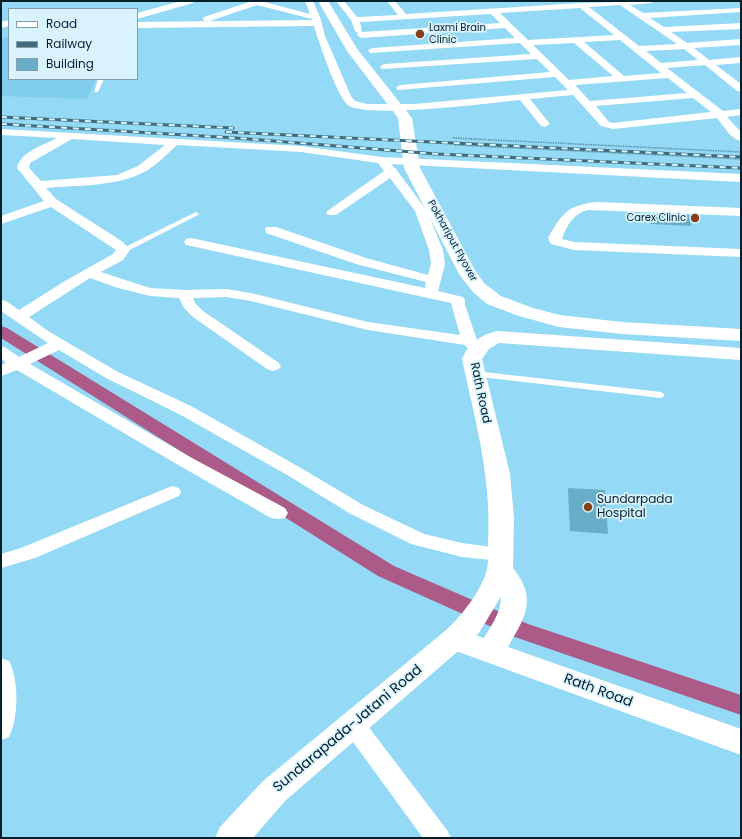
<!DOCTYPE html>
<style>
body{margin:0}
#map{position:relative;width:742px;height:839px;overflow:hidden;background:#94d9f5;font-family:Poppins,sans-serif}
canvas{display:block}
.frame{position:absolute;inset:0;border:2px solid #031f2a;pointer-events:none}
.legend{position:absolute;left:8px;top:8px;width:130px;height:72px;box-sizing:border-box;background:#d9f3ff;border:1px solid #839eaa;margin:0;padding:5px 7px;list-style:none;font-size:12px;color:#031f2a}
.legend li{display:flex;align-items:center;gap:8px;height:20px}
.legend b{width:20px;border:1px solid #839eaa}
</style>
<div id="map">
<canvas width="742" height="839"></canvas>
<div class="frame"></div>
<ul class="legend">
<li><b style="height:5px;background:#fff"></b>Road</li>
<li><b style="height:5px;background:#3f6c7e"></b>Railway</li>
<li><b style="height:11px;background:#69adc8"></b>Building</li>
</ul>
</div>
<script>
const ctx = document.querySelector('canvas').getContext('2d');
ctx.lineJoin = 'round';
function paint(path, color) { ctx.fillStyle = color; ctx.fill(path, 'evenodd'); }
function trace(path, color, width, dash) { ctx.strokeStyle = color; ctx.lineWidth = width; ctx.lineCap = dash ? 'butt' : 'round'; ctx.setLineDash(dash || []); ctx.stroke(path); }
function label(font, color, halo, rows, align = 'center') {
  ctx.font = font + ' Poppins,sans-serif'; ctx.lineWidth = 3.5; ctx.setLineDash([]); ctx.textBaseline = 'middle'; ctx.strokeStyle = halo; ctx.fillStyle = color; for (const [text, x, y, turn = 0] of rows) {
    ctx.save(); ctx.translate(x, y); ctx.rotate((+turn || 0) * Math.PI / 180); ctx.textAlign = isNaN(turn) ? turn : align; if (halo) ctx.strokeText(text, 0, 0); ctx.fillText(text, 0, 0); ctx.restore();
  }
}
const built = new Path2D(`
 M8,36H9V79H96L87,99L1,96V39Z`);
const canal = new Path2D(`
 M1,326L7,328L394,566L528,624L741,695V715L512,636L378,576L1,338Z`);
const building = new Path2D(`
 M649,214L689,215L691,226L651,224Z
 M568,488L605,490L608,534L570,531Z`);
const path = new Path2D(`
 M453,138L741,152
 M455,145L741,159`);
const service = new Path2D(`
 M98,79H104L98,92H94Z
 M196,212L199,214L198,215L126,252H120L119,250Z
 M475,371L661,392L665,395L661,398L472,376L471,374L472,372Z`);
const minor = new Path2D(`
 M181,1H194L193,3L137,19V13Z
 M248,1H261L310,14L305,1H313L320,17L325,36L351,96L355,101L367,104H414L568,90L555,77L398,90L396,88L398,86L401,85L550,72L537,59L382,69L380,67L382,65L385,64L531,54L520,43L370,53L368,51L370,49L373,48L515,38L505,28L361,38L357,35L358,33L355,31L351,20L336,1H344L357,17L398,15L387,1H395L406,14L581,3L655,1L651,3L630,5L643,13L741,8L740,12L650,18L664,27L741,23V29L671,32L687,43L741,39V45L694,48L709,60L741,57V63L716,65L741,84V92L737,91L705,65L667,68L723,111L741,109V115L727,117L741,132V141C730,139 724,126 717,118L613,129L601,126L573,95L530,99L550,124L545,127L541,126L520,100C492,103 365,119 348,105C338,98 322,50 317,36L314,26L137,28V22L313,20L312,19L257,5L210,21H204L203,19L204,17L249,2ZM620,5L677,44L639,46L589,7ZM580,8L614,35L528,40L500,13ZM491,14L500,23L362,32L360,22ZM620,40L661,73L624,76L584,42ZM574,43L613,76L569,80L533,45ZM684,49L698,60L661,63L646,51ZM668,78L687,93L590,101L575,85ZM693,98L711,112L613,123L609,122L596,106Z
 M9,20V26L1,28V22Z
 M1,129L301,146L382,157L741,174V182L391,164L396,169L427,211L443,250L445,264L438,291L463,297L465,300V305L477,340L484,349L481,352C473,354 470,352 465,345L368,330L251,301L226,297L193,298L195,303L203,311L279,363L281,366L279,369L273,371L267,369L193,317L184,308L179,298L150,296L118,288L90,278L29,317L48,331L118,372L191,406L301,468L363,505L424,534L462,543L507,549L510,554L507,559L500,561L462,557L411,544L349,513L289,476L179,414L106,378L59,350L30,364L192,458L285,508L288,513L285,518L278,519L271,518L180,466L17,370L1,376V365L6,363L1,358V346L6,348L19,357L48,343L1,311V300L6,301L19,310L65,281L113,254L116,250L51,207L1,224V216L44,201L17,168C20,152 44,145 57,138L1,135ZM72,139L165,145L138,166L117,175L41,181L29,168L30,163ZM177,145L301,152L378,163L384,171L326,212L328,215H336L390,178L415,211L429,250L431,264L428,275L366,258L276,227H266L265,230L266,233L356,264L426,282L425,288L191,238L186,239L184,242L186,245L191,246L451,303L460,335L368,322L251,293L226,289L184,290L150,288L101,272L123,260L130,250L123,242L56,199L46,188C78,185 118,187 146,171C158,164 167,154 177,145Z
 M597,202L741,208V216L588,210C574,213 566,226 562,239L574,242L741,249V257L574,250L551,244L548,238C562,213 568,205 597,202Z
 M172,486L179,488L181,492L179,496L35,558L1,568V554L21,548Z
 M1,658L9,661C19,679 19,718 9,737L1,740Z
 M353,714L361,717L447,830L451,838H423L345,731L341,724L345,717Z`);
const tertiary = new Path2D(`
 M500,561C511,564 514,568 520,578C536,605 521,623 508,647L741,729V755L445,647L441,639L445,631L455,628L484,638C492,625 506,605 499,589C496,582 491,576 487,570L491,563Z`);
const secondary = new Path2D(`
 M318,1H328L358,50L412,118L420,168L476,272L485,284L501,296L533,308L560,315L622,322L741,329V341L622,334L559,327L519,316L487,304L473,292L459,274L404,168L398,118L347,51Z
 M497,331L741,348V360L499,343L489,349L482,359L510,474L514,517L513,570L503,593L479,633L285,801L253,838H215L220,827L263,781L445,631C460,618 483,589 487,569C489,560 488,551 488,542C492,479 475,420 462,359C469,343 480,335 497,331Z`);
const rail = new Path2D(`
 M1,117L233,128
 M1,124L236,138L437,154L741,168
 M226,132L741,157`);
const markers = [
 [420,34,5,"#853f19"],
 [695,218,5,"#853f19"],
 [588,507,5,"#853f19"]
];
const farPoinames = [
 ["Laxmi Brain",429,28],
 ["Clinic",429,40],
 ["Carex Clinic",686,218,"right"]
];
const farStreetnames = [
 ["Pokhariput Flyover",452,241,61]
];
const streetNames = [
 ["Rath Road",480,393,78]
];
const poiNames = [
 ["Sundarpada",597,500],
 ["Hospital",597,514]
];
const nearStreetnames = [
 ["Rath Road",598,691,20],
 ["Sundarapada-Jatani Road",348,729,-40]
];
paint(built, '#80cdee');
paint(canal, '#ac5b89');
paint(building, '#69adc8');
trace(path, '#5c91a7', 1.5, [1.5, 1]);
paint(service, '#fff');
paint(minor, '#fff');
paint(tertiary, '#fff');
paint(secondary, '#fff');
trace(rail, '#3f6c7e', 3);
trace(rail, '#d9f3ff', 2, [6]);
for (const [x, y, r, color] of markers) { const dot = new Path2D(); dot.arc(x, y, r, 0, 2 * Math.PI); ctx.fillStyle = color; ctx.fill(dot); trace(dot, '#d9f3ff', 1.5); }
label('10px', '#031f2a', '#d9f3ff', farPoinames, 'left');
label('10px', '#031f2a', '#d9f3ff', farStreetnames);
label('12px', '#031f2a', '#d9f3ff', streetNames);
label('12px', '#031f2a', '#d9f3ff', poiNames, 'left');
label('14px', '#031f2a', '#d9f3ff', nearStreetnames);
</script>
